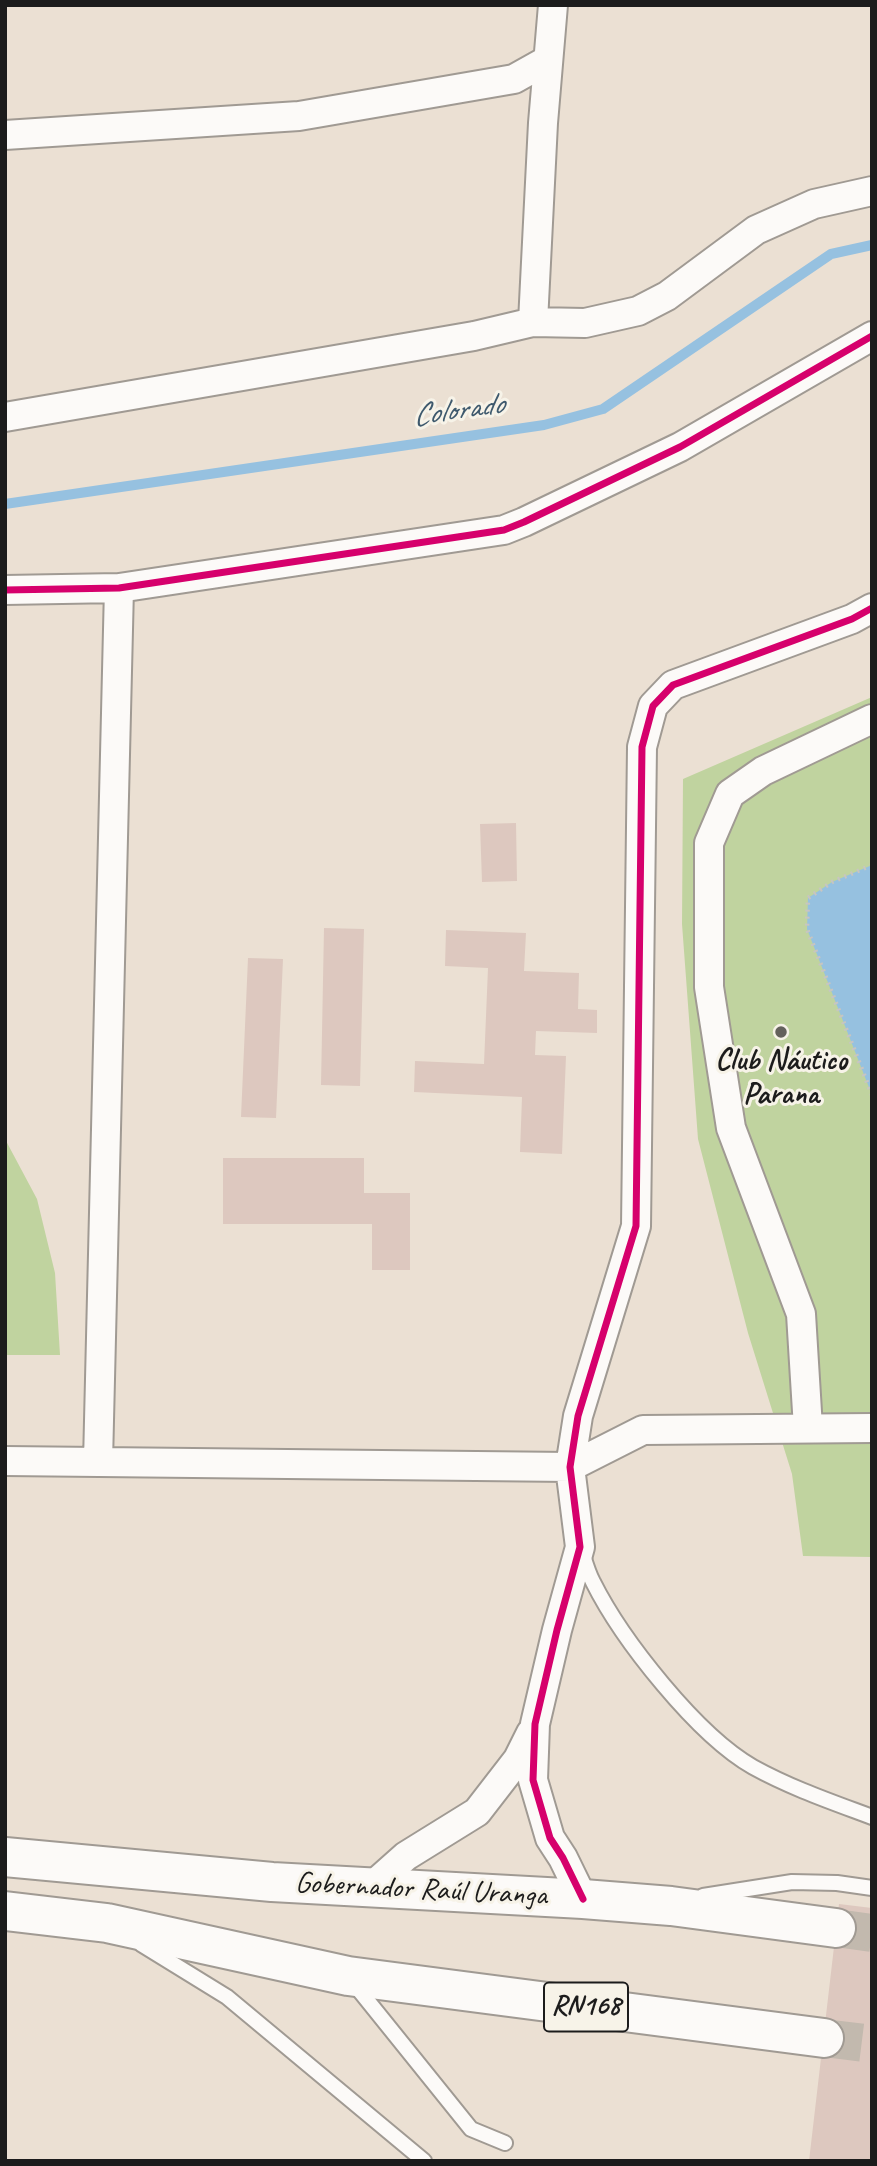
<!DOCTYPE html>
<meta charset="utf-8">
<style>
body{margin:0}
#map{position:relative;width:877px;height:2166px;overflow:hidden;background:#ebe0d3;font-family:Caveat,sans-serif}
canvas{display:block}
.frame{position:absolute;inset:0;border:7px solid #1c1c1c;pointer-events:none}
</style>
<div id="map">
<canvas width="877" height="2166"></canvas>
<div class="frame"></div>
</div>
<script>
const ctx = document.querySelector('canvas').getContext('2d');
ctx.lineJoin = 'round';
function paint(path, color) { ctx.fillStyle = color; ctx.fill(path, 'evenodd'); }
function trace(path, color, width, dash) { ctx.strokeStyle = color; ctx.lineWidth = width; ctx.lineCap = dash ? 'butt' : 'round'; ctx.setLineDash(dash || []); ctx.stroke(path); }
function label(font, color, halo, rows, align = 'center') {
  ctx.font = font + ' Caveat,sans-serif'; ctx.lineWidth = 6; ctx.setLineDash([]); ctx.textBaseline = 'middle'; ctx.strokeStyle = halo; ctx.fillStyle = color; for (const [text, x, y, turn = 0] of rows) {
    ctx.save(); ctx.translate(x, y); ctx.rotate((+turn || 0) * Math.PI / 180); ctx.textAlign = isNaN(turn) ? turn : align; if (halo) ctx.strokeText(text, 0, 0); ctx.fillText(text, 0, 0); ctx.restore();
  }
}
const green = new Path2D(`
 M872,697V1557L803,1556L792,1474L748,1333L698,1139L682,924L683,779Z
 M5,1139L37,1199L55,1273L60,1355H5Z`);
const water = new Path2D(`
 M872,865V1095L807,929L808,898L832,882Z`);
const stream = new Path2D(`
 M5,504L544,425L603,409L831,254L872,245`);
const building = new Path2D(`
 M516,823L517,881L482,882L480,824Z
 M324,928L364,929L360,1086L321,1085Z
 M446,930L526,933L524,971L579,973L578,1009L597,1010V1033L536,1031L535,1055L566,1056L562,1154L520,1152L522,1097L414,1092L415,1061L484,1064L488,968L445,966Z
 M248,958L283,959L276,1118L241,1117Z
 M223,1158H364V1193H410V1270H372V1224H223Z
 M839,1904L872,1908V2161H809Z`);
const highwayTunnel = new Path2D(`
 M836,1928L872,1933
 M824,2038L872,2044`);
const path = new Path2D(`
 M872,865L832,882L808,898L807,929L872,1095`);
const lane = new Path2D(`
 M582,1552C585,1562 588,1573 593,1582C622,1640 697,1735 753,1767C791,1788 832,1802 872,1817
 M703,1896L792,1882L837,1883L872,1888
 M141,1944L227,1997L424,2161
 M355,1985L471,2129L505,2143`);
const street = new Path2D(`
 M5,135L299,116L514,79L548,60
 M533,322L543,123L553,5
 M5,417L474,336L533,322L585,323L638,311L667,296L756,230L814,204L872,191
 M5,590L119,588L504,530L524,522L680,447L872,336
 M808,1428L801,1314L731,1128L709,987V843L730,794L763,771L872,719
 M5,1461L570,1467L643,1430L872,1428
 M98,1462L119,588
 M370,1888L406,1856L477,1812L518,1759L531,1733
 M583,1899L563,1858L550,1838L533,1780L535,1724L557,1630L580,1547L570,1467L578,1416L636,1226L642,747L653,706L673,685L852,619L872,608`);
const highway = new Path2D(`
 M5,1857L272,1882L583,1899L671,1906L836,1928
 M5,1911L107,1923L348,1976L824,2038`);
const cycleway = new Path2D(`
 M5,590L119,588L504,530L524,522L680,447L872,336
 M583,1899L563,1858L550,1838L533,1780L535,1724L557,1630L580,1547L570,1467L578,1416L636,1226L642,747L653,706L673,685L852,619L872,608`);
const markers = [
 [781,1032,7,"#64615c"]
];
const shields = [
 [586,2007,84]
];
const shieldNames = [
 ["RN168",586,2007]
];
const poiNames = [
 ["Club Náutico",781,1061],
 ["Parana",781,1095]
];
const streetNames = [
 ["Gobernador Raúl Uranga",421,1890,3]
];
const waterNames = [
 ["Colorado",458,411,-8]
];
paint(green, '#c0d39f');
paint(water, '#96c1e0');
trace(stream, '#96c1e0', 10);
paint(building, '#ddc8bf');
trace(highwayTunnel, '#c2b9ae', 38, [38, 19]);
trace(lane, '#a09a93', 18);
trace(street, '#a09a93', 32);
trace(highway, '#a09a93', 42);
trace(path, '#c7c5c2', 4.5, [2, 5]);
trace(lane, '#fcfaf8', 14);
trace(street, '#fcfaf8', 28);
trace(highway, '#fcfaf8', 38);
trace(cycleway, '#d6006c', 7);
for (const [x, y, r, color] of markers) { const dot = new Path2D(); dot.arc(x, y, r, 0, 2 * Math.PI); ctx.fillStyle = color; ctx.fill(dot); trace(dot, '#f7f3e8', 2.5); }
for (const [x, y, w] of shields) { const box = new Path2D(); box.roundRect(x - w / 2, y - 24.5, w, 49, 5); ctx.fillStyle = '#f7f3e8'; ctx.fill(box); trace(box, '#1c1c1c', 2); }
label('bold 28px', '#1c1c1c', null, shieldNames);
label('bold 30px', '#1c1c1c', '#f7f3e8', poiNames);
label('30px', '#1c1c1c', '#f7f3e8', streetNames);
label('italic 32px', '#3e596d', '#f7f3e8', waterNames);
</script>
